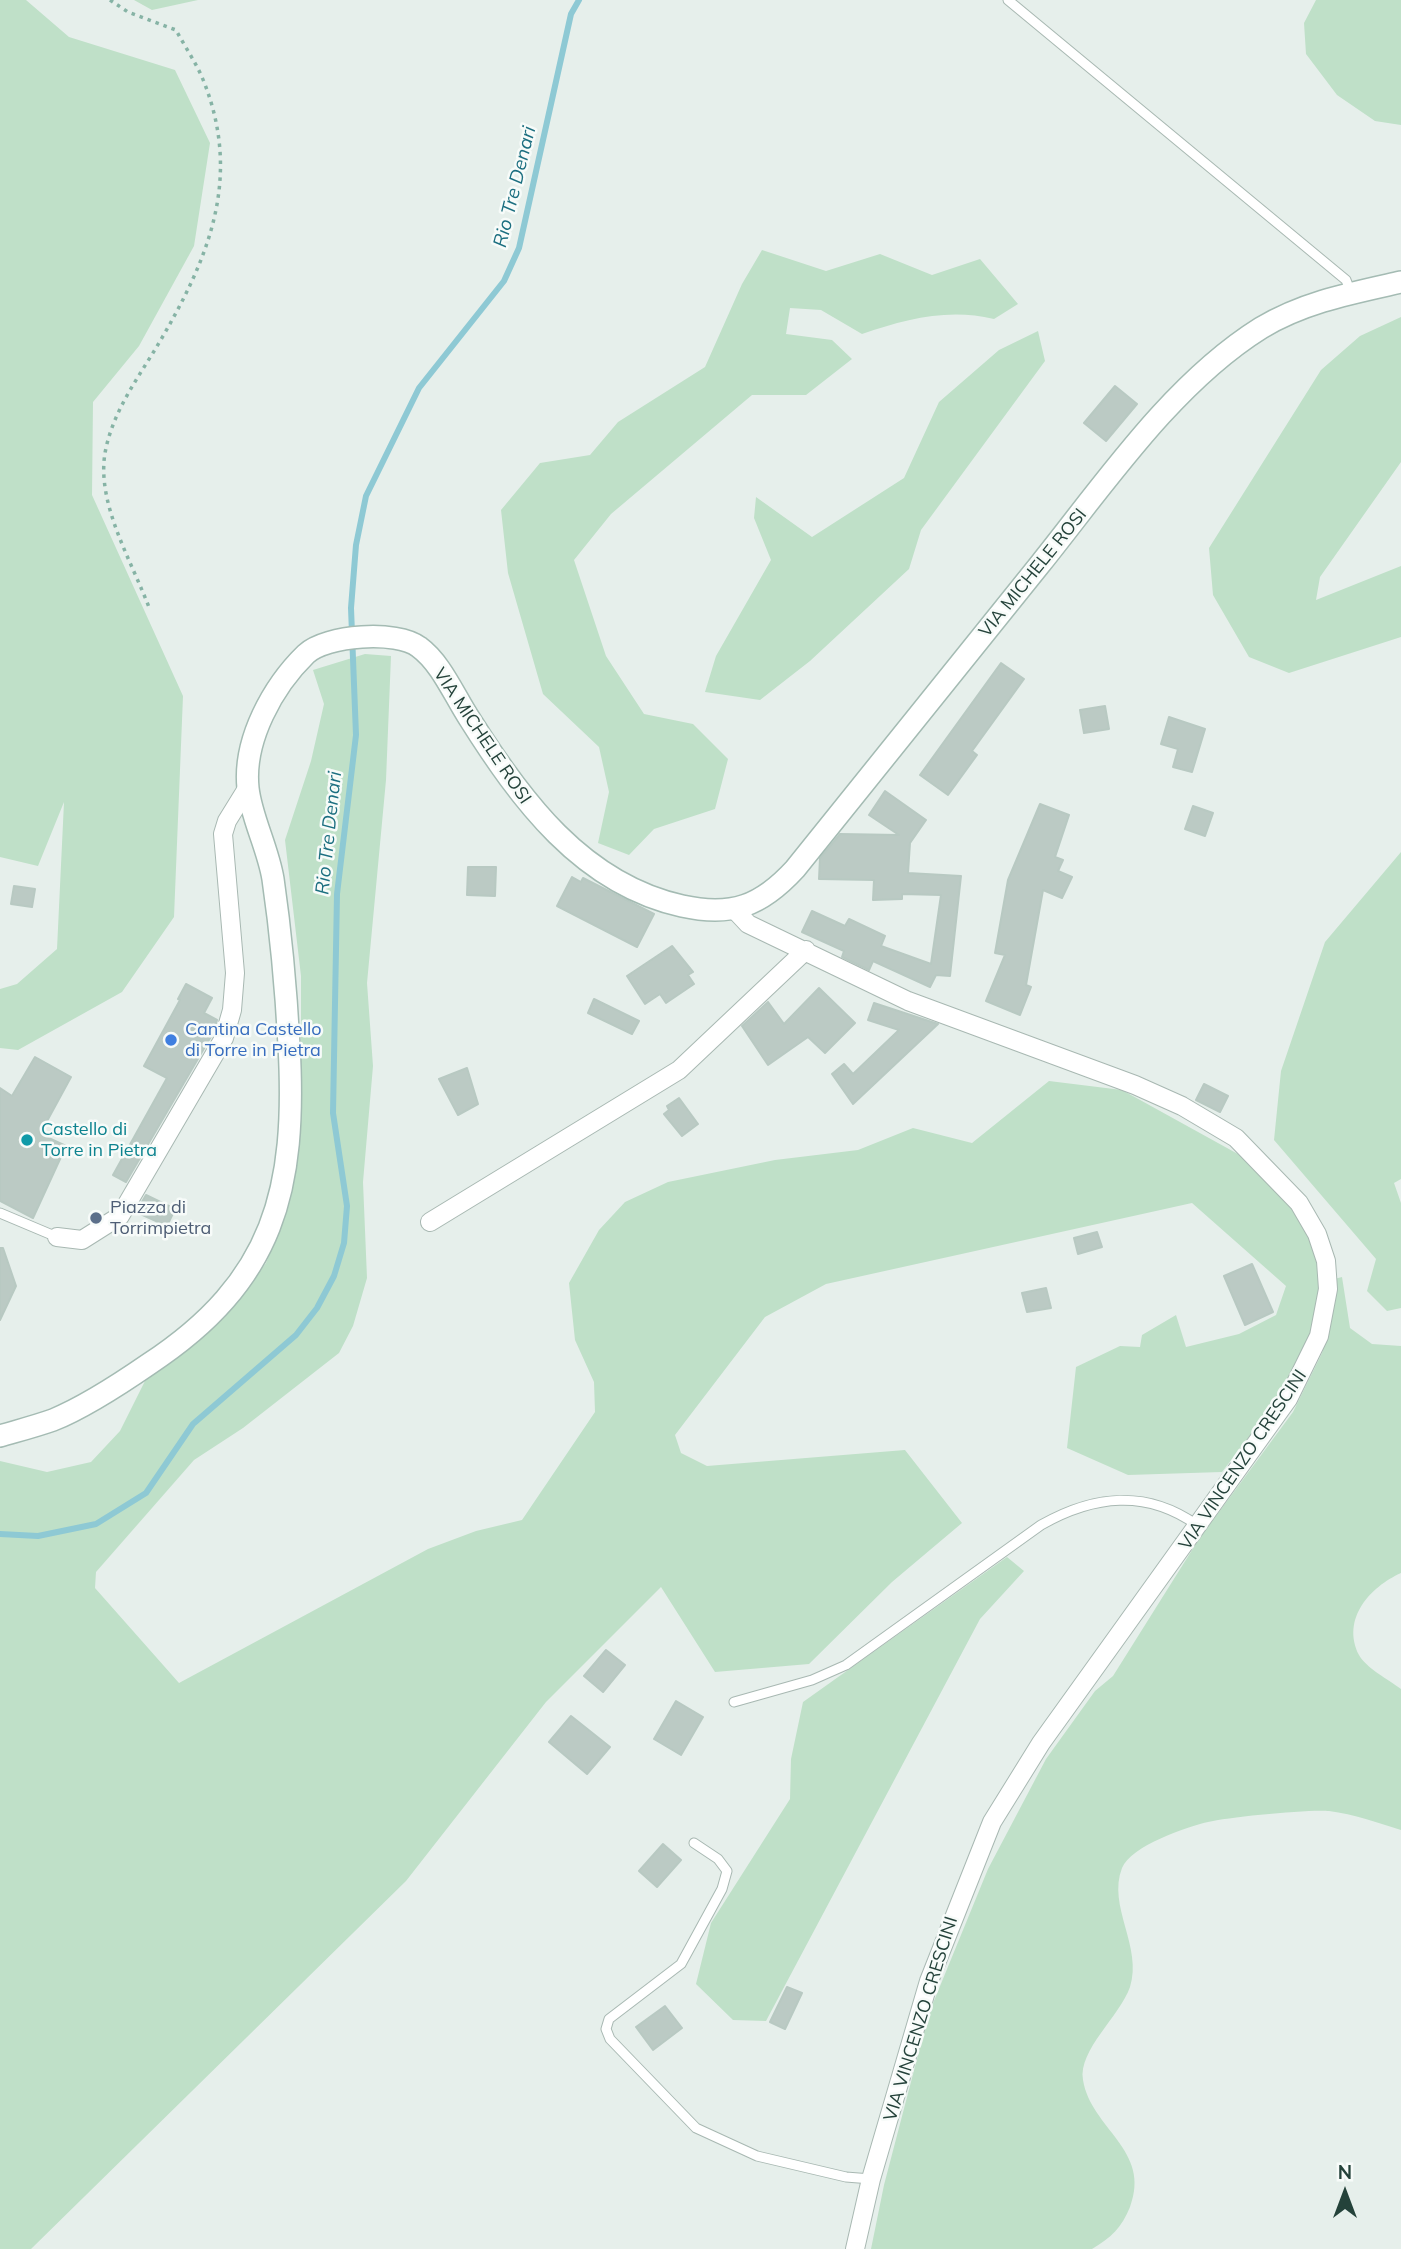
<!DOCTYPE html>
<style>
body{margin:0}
#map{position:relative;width:1401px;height:2249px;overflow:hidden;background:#e6efeb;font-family:Mulish,sans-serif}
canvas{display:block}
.north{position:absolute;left:1310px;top:2158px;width:70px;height:70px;-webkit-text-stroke:5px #f7fbf9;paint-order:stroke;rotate:0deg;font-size:19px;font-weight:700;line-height:28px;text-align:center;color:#24423a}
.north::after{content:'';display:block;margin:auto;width:24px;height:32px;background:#24423a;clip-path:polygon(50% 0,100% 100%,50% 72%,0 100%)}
</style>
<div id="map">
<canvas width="1401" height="2249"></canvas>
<div class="north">N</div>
</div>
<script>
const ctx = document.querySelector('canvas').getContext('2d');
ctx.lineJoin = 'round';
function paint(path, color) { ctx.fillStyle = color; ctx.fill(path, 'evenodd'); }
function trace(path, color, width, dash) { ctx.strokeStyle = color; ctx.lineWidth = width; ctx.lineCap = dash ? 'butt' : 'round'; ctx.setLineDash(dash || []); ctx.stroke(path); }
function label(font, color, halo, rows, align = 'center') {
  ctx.font = font + ' Mulish,sans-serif'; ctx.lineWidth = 5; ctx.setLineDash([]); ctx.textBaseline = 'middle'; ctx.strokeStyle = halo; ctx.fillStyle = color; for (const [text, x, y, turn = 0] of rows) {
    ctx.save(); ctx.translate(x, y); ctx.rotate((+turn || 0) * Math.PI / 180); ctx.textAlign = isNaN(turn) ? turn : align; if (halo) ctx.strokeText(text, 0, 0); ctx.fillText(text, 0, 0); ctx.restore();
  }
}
const green = new Path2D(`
 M0,0H26L69,37L175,70L210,143L194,246L139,346L93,402L92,495L183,696L174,917L122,992L18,1050L0,1048V989L17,984L57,949L64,802L38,866L0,857Z
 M134,0H198L152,10Z
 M1316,0H1401V125L1375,121L1337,95L1306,54L1304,23Z
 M762,250L826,271L880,254L932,275L980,259L1018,304L994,319C948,308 906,319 862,334L821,310L790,308L786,334L832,340L852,359L806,395H752L611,514L574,560L606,656L644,714L693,724L728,759L715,809L654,829L629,855L598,843L609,792L599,747L543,694L508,573L501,510L540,463L590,455L618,422L705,367L742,284Z
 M1401,317V462L1320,577L1316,600L1401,566V637L1289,673L1249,657L1213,595L1209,548L1321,370L1360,336Z
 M1038,331L1045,361L921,530L909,569L810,661L760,700L705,692L716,656L771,560L754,518L756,497L812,537L904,478L939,402L999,350Z
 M365,654L391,656L386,780L367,983L373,1066L363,1182L367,1278L353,1326L339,1353L243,1428L194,1460L96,1572L95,1588L179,1683L428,1549L476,1531L522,1520L595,1412L594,1382L575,1340L569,1283L599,1230L625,1202L668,1182L775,1160L858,1150L913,1128L972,1143L1049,1081L1122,1090L1256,1164L1299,1216L1323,1265L1321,1307L1297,1375L1222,1472L1128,1475L1067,1448L1076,1367L1120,1346L1140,1347L1142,1335L1176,1315L1186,1347L1239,1334L1276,1315L1286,1286L1192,1203L826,1284L765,1317L675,1435L681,1453L707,1466L905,1450L962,1523L892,1582L809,1664L715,1672L661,1587L546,1702L406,1881L31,2249H0V1461L47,1472L91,1462L120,1431L145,1381L225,1317L266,1263L283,1220L295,1172L301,1123V976L285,840L311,761L324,704L313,670Z
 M1401,852V1179L1394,1183L1401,1203V1308L1387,1311L1367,1291L1376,1259L1274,1140L1281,1071L1325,942Z
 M1342,1277L1350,1328L1372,1344L1401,1346V1573C1370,1587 1341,1619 1359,1655C1365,1667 1389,1680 1401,1689V1830C1378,1823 1354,1814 1329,1811C1310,1809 1228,1817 1208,1822C1186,1827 1131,1846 1122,1868C1107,1906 1143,1947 1130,1987C1120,2016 1078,2050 1083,2080C1091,2129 1152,2150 1130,2207C1122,2227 1111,2238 1092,2249H871L884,2185L929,2013L988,1869L1046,1759L1095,1691L1113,1676L1199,1539L1293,1412L1322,1353L1329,1326L1334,1279Z
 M1007,1557L1024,1571L980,1619L766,2021L733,2020L696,1984L711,1923L790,1799L791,1759L803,1702Z`);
const stream = new Path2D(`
 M0,1534L38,1536L96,1524L146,1493L193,1424L296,1335L317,1308L334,1276L344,1243L347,1206L333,1113L337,894L356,735L351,608L356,545L366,496L419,388L504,281L519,248L571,14L579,0`);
const building = new Path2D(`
 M1115,386L1137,404L1106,441L1084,423Z
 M1001,663L1024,679L972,751L977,755L948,795L920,775Z
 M1105,706L1109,729L1084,733L1080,710Z
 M1169,717L1205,729L1192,772L1173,767L1178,749L1161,744Z
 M885,791L926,820L910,843L908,873L961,876L950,976L936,975L930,987L873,961L869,970L842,957L844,951L802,932L812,911L845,926L849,919L885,936L881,946L931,964L941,895L902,894V899L873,900L874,880L819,879L820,858L840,834L899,835L869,815Z
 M1040,804L1069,815L1055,857L1063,860L1058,871L1072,877L1062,898L1043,890L1026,985L1031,987L1020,1015L986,1001L1005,955L995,953L1008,880Z
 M1193,806L1213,813L1205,836L1185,829Z
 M468,867H496L495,896L467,895Z
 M572,877L581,882L583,878L654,914L637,947L557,906Z
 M14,886L35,889L32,907L11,904Z
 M672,946L693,972L688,975L694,984L666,1003L660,994L645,1004L627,976Z
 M186,984L212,998L204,1013L217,1020L213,1033L126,1182L113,1175L167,1078L144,1066L180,1000L178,999Z
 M819,988L855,1023L825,1053L808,1037L768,1065L742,1026L768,1002L784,1024Z
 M594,999L639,1021L632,1034L588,1013Z
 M874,1003L938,1024L853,1104L832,1074L844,1064L853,1074L899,1030L868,1020Z
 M35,1057L71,1077L40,1134L66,1146L33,1218L0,1201V1088L12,1096Z
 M467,1068L478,1104L458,1115L439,1079Z
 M1204,1084L1228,1096L1220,1112L1196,1100Z
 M679,1098L698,1124L682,1136L664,1114L669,1110L667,1106Z
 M146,1195L175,1209L167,1226L136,1212Z
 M1097,1232L1102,1247L1078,1254L1074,1238Z
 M0,1248H3L16,1286L0,1320Z
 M1252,1264L1273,1312L1245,1325L1224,1276Z
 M1046,1288L1051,1308L1027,1312L1022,1293Z
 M606,1650L625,1665L603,1692L584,1676Z
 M676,1701L703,1717L681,1755L654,1739Z
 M571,1716L610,1747L587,1774L549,1742Z
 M663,1844L681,1860L657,1887L639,1871Z
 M787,1987L802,1993L785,2029L770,2022Z
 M665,2006L682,2028L653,2050L636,2027Z`);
const path = new Path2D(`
 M110,0L128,12L176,30C185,47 197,64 204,82C243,181 207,262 156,348C137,379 114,411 106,448C94,501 132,561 150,610`);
const lane = new Path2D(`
 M1008,0L1346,280L1351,293
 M0,1213L57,1237
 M734,1702L812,1680L846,1665L1041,1525C1094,1495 1146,1489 1197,1525
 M694,1843L718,1859L727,1871L722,1889L681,1964L609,2019L606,2029L610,2039L696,2128L757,2156L846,2177L871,2179`);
const street = new Path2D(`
 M734,909L748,924L908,1001L1135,1085L1182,1106L1236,1138L1299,1203L1317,1234L1326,1261L1328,1289L1319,1336L1288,1399L1041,1743L992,1822L929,1981L871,2179L855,2249
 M430,1222L679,1070L806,950
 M57,1237L82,1240L120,1216L224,1038L232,1010L235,973L223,834L227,821L248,787`);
const secondary = new Path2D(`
 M0,1436C17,1431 36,1426 53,1420C85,1407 120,1384 149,1364C275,1281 297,1189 289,1045C286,989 281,934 273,879C268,848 251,817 248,788C243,740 273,686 306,654C326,635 397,630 419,647C441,663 454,695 469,718C520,799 582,884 682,906C732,917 761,906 795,869C877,767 959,665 1041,563C1105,483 1173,383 1261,328C1304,302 1352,293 1401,282`);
const markers = [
 [171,1040,7,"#3f7fe0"],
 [27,1140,7,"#0f9aa8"],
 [96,1218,7,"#5c6f8a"]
];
const streetNames = [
 ["VIA MICHELE ROSI",1033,573,-51],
 ["VIA MICHELE ROSI",482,736,56],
 ["VIA VINCENZO CRESCINI",1243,1460,-56],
 ["VIA VINCENZO CRESCINI",921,2019,-73]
];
const shopNames = [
 ["Cantina Castello",185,1030],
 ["di Torre in Pietra",185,1051]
];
const cultureNames = [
 ["Castello di",41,1130],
 ["Torre in Pietra",41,1151]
];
const serviceNames = [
 ["Piazza di",110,1208],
 ["Torrimpietra",110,1229]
];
const waterNames = [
 ["Rio Tre Denari",515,187,-76],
 ["Rio Tre Denari",329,833,-84]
];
paint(green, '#bfe0c8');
trace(stream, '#8ec9d4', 6);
paint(building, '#bbcac4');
trace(building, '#b8c9c2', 2);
trace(lane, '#a8b8b2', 11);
trace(street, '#a8b8b2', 20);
trace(secondary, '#a4bbb3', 24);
trace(path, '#86b3a5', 3.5, [3.5, 5]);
trace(lane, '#fff', 9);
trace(street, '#fff', 18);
trace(secondary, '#fff', 21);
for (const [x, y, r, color] of markers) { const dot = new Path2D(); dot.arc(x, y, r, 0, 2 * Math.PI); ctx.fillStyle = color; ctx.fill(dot); trace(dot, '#f7fbf9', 2.5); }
label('18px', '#24423a', '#f7fbf9', streetNames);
label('18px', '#366cbe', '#f7fbf9', shopNames, 'left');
label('18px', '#0d838f', '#f7fbf9', cultureNames, 'left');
label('18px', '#4e5e75', '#f7fbf9', serviceNames, 'left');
label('italic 19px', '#1c6f80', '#f7fbf9', waterNames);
</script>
